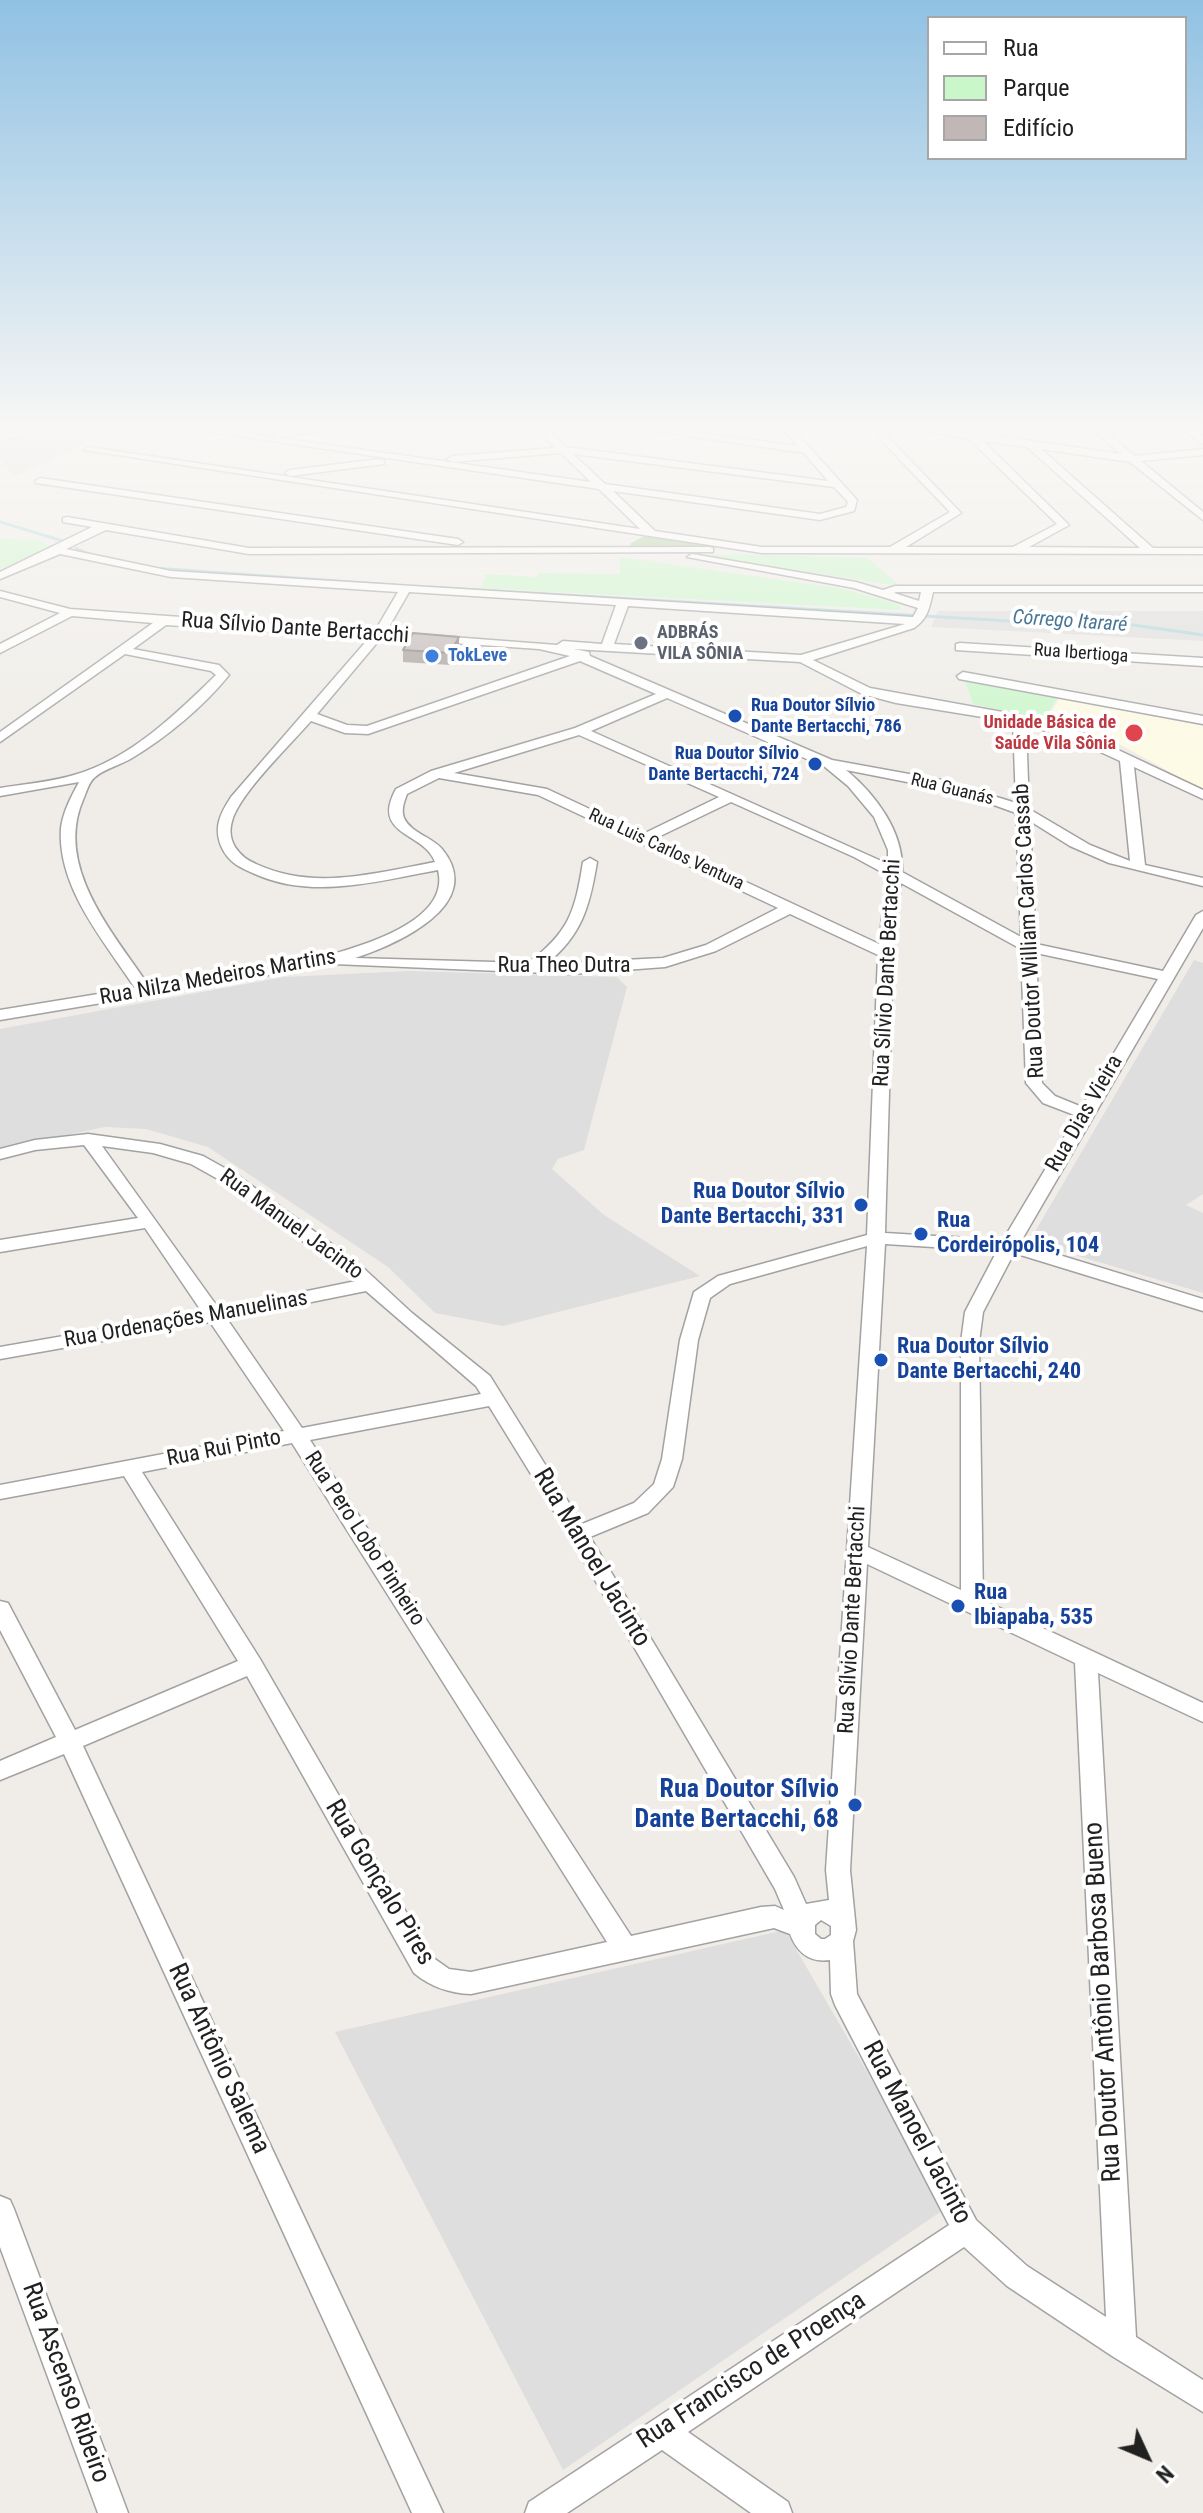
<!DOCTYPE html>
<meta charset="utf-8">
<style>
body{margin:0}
#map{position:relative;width:1203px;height:2513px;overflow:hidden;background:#f0ede8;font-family:"Roboto Condensed",sans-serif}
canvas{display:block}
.legend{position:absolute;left:927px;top:16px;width:260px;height:144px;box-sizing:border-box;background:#fff;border:2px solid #a6a6a6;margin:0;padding:10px 14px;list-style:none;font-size:24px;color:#212121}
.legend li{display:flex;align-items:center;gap:16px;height:40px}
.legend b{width:40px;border:2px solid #a6a6a6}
.north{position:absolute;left:1107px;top:2417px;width:80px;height:80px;-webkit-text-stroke:6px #fff;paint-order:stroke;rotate:134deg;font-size:22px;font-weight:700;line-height:32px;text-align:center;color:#212121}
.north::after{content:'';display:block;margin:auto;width:28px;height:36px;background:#212121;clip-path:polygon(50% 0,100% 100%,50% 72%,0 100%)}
</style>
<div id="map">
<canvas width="1203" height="2513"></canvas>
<ul class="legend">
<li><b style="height:10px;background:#fff"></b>Rua</li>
<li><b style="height:22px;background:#caf7c9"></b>Parque</li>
<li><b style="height:22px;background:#c1b8b5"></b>Edifício</li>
</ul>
<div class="north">N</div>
</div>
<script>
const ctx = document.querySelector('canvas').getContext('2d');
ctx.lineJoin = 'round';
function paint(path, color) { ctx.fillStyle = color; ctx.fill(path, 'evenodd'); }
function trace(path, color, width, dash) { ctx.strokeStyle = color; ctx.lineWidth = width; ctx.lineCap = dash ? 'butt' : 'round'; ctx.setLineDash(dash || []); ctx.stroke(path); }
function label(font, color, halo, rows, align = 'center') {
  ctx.font = font + ' "Roboto Condensed",sans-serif'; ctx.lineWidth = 8; ctx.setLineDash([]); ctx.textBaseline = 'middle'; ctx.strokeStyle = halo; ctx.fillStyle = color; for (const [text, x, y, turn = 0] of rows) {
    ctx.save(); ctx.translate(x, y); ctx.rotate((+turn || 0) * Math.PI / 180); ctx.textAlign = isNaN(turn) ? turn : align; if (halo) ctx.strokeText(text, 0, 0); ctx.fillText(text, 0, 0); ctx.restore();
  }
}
const residential = new Path2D(`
 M0,427H122L14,477L0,458Z
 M938,611H1203V641L931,627Z
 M1194,960L1203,963V1194L1186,1205L1203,1213V1293L1038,1244L1033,1235Z
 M409,971L617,977L627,987L584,1150L558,1159L552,1169L604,1215L700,1276L503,1326L435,1313L388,1267L208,1147L146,1129L105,1127L0,1149V1029L284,977Z
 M785,1930L946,2208L563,2470L335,2032Z`);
const education = new Path2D(`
 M1060,698L1203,726V790L1110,739L1046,720Z`);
const forest = new Path2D(`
 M646,535L705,543L711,546L705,549L629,548L631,543Z`);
const park = new Path2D(`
 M0,539L38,540L55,548L0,569Z
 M745,554L868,558L900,586L690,555Z
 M620,557L838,588L895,603L900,606V610L481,588L486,574L537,577L538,573L620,574Z
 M965,680L1057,698L1044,720L973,704Z`);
const stream = new Path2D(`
 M0,522L63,541
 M76,548L89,554
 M154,568L395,585
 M429,587L1010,621L1119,623L1203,635`);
const minor = new Path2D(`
 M34,427H53L0,441V435Z
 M175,427H202L591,482L561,453L452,462L447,459L452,456L555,448L534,427H545L566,447L828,481L804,453L627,427H656L798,446L781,427H791L857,500L854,511L820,520L613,491L655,531L762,547H890L950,512L882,441L874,427H884L889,438L961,513L906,547H1013L1057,524L969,439L901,427L971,432L1121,454L1089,427H1100L1135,456L1203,449V455L1141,461L1203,512V520L1130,462L1041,449L1153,548H1203V554L762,553L84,450L89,447L640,529L599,489ZM983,441L1027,447L1140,548L1029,547L1069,525ZM573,454L834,487L848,502L846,507L820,514L605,484Z
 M321,427H361L278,437L273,434Z
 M1179,427H1191L1203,436V444Z
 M380,459L384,460V464L290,476L285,473L290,470Z
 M40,478L458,539L463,542L458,545L36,483L35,481Z
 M67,517L249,548L709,547L713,548V552L249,554L106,530L66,549L171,571L913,617L918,608L854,588L687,557L692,554L856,582L883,590L895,586H1203V592H933C929,609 928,618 914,628L813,660L870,688L1019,715L1080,732L1203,790V799L1134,767L1145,865L1203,878V886L1109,863L1070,846L1030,821L1036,944L1163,971L1196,915L1203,911V928L1020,1243L1203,1299V1311L1014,1253L983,1312L979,1342L983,1600L1203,1703V1722L1098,1673L1136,2337L1203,2380V2412L1112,2356L1007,2286L964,2247L688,2432L788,2502L792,2513H751L662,2450L567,2513H525L529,2502L949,2225L835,2005L831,1994L830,1960C809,1963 797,1952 790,1934L774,1928L471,1994C449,1993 431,1987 414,1973L247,1676L83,1746L443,2513H412L64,1754L0,1780V1761L56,1737L0,1630V1601L8,1603L75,1730L238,1661L124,1476L0,1499V1485L284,1431L210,1322L0,1359V1347L202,1312L145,1228L0,1252V1240L138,1218L84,1145L35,1150L0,1159V1149L35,1140L88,1134L160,1144L203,1156L237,1175L359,1264L412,1313L490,1376L582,1524L634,1503L654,1484L662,1459L680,1340L694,1292L718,1276L867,1235L878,955L790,914L716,951L665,967L571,974L334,964L0,1020V1010L135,988C105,942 57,888 61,828C63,812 71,797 79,782L0,796V788C25,784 50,782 74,775C130,759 175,715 216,675L211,671L125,654L0,742V732L153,623L72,616L0,653V644L60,613L0,597V591L70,609L375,631L398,592L171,577L60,554L0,579V572L92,527L63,522V518ZM409,592L616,605L602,644L563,641L557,645L386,632ZM921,592L919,601L894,593L896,592ZM628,606L905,624L801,655L614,644ZM166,625L369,638L231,797C220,814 213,828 222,848C229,863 241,868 255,874C313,900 378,881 438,870C460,955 202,978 149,986C114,934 54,867 83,800C86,793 89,782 94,778C103,769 121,765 132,758C167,737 203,707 229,675L219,665L133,649ZM381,638L539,649L570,656L367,726L347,725L317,714ZM574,649L800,662L862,694L896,703L1013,722L1016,803L942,780L832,760L590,656L589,652ZM580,661L656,694L575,728L431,771L396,789C370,836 425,832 435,862C376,873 314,891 256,864C239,857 226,841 232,821C239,794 291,744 311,721L345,733L368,734ZM667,698L825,767L848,786L874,817L888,850V864L591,731ZM1026,725L1070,738L1120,761L1130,861L1090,845L1029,809ZM579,735L719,797L643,834L547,789L454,773ZM846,770L958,792L1016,813L1021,937L902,872C904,832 876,795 846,770ZM439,778L538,795L778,908L706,945L663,958L546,964C582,936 590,905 597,862L590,858L583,862C575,912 569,932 528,963L355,958C395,945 488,905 442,849C432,837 411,833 404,818C401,810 404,802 407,794ZM731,802L854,857L887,875L879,944L654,839ZM901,883L1021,949L1026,1083L1043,1103L1077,1116L1003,1240L885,1233L893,953ZM1036,953L1158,979L1082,1107L1055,1096L1042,1083ZM102,1146L153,1153L191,1164L225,1183L356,1281L219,1309ZM885,1244L997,1251L965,1312L961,1342V1590L868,1547ZM867,1246L826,1870L829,1900L806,1904L794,1877L590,1537L648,1513L673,1487L682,1459L698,1340L710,1298L730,1284ZM366,1291L476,1386L481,1394L302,1428L227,1319ZM489,1406L571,1539L775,1889L784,1910L775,1906L761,1907L631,1936L310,1440ZM292,1443L607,1942L471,1972L449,1969L432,1957L260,1659L142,1472ZM867,1564L1075,1663L1106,2317L1027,2266L976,2220L857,1994L853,1941L856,1930L850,1870ZM821,1920L831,1926V1935L825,1939H821L815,1934V1925Z
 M960,643L1203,658V666L956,650V644Z
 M963,672L1203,716V724L959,679L957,676Z
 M0,2196L10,2200L14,2209L128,2513H98L0,2247Z`);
const wall = new Path2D(`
 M459,637V649L450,665L403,662V650Z`);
const shadedWall = new Path2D(`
 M459,637V649L450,665V653Z`);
const building = new Path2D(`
 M413,633L459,637L450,653L403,650Z`);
const markers = [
 [641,643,8,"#6b7280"],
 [432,656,8,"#3f7fe0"],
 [735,716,8,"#1a4fb4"],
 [1134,733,10,"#e0444e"],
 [815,764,8,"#1a4fb4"],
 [861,1205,8,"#1a4fb4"],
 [921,1234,8,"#1a4fb4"],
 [881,1360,8,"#1a4fb4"],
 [958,1606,8,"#1a4fb4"],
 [855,1805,8,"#1a4fb4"]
];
const farWorshipnames = [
 ["ADBRÁS",657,633],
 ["VILA SÔNIA",657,654]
];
const farStreetnames = [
 ["Rua Ibertioga",1081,654,4],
 ["Rua Guanás",952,790,14],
 ["Rua Luis Carlos Ventura",666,850,25]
];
const farShopnames = [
 ["TokLeve",448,656]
];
const farTransitnames = [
 ["Rua Doutor Sílvio",751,706],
 ["Dante Bertacchi, 786",751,727],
 ["Rua Doutor Sílvio",799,754,"right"],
 ["Dante Bertacchi, 724",799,775,"right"]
];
const farHealthnames = [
 ["Unidade Básica de",1116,723],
 ["Saúde Vila Sônia",1116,744]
];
const farWaternames = [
 ["Córrego Itararé",1070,622,4]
];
const streetNames = [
 ["Rua Sílvio Dante Bertacchi",295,629,4],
 ["Rua Doutor William Carlos Cassab",1030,931,-93],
 ["Rua Theo Dutra",564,966],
 ["Rua Sílvio Dante Bertacchi",888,973,-87],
 ["Rua Nilza Medeiros Martins",218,978,-10],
 ["Rua Dias Vieira",1085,1114,-60],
 ["Rua Manuel Jacinto",291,1225,36],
 ["Rua Ordenações Manuelinas",186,1320,-10],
 ["Rua Rui Pinto",224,1449,-11],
 ["Rua Pero Lobo Pinheiro",364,1539,57],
 ["Rua Sílvio Dante Bertacchi",853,1620,-87]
];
const transitNames = [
 ["Rua Doutor Sílvio",845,1192,"right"],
 ["Dante Bertacchi, 331",845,1217,"right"],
 ["Rua",937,1221],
 ["Cordeirópolis, 104",937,1246],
 ["Rua Doutor Sílvio",897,1347],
 ["Dante Bertacchi, 240",897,1372],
 ["Rua",974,1593],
 ["Ibiapaba, 535",974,1618]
];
const nearStreetnames = [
 ["Rua Manoel Jacinto",591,1558,59],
 ["Rua Gonçalo Pires",379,1883,59],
 ["Rua Doutor Antônio Barbosa Bueno",1104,2002,-93],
 ["Rua Antônio Salema",218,2059,65],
 ["Rua Manoel Jacinto",916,2133,62],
 ["Rua Francisco de Proença",752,2371,-33],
 ["Rua Ascenso Ribeiro",65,2383,70]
];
const nearTransitnames = [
 ["Rua Doutor Sílvio",839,1790],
 ["Dante Bertacchi, 68",839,1820]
];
paint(residential, '#dfdede');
paint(education, '#fdfbe4');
paint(forest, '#b2cda0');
paint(park, '#caf7c9');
trace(stream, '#acd5db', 3);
trace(minor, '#a2a2a2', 3);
paint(minor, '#fff');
paint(wall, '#a69e9c');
paint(shadedWall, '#87817f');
paint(building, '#c1b8b5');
trace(building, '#87817f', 2);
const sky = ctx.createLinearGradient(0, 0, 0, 779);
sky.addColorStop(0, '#90c1e3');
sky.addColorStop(0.55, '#f8f7f5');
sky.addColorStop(1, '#f8f7f500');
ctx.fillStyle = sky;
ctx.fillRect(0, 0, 1203, 779);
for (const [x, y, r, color] of markers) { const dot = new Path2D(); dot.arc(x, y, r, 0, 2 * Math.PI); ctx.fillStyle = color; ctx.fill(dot); trace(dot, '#fff', 3); }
label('bold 18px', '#5b616d', '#fff', farWorshipnames, 'left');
label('18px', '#212121', '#fff', farStreetnames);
label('bold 18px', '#366cbe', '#fff', farShopnames, 'left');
label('bold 18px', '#164399', '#fff', farTransitnames, 'left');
label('bold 18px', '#be3a42', '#fff', farHealthnames, 'right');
label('italic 20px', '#487694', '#fff', farWaternames);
label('22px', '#212121', '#fff', streetNames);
label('bold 22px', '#164399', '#fff', transitNames, 'left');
label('26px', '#212121', '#fff', nearStreetnames);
label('bold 26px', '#164399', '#fff', nearTransitnames, 'right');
</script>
